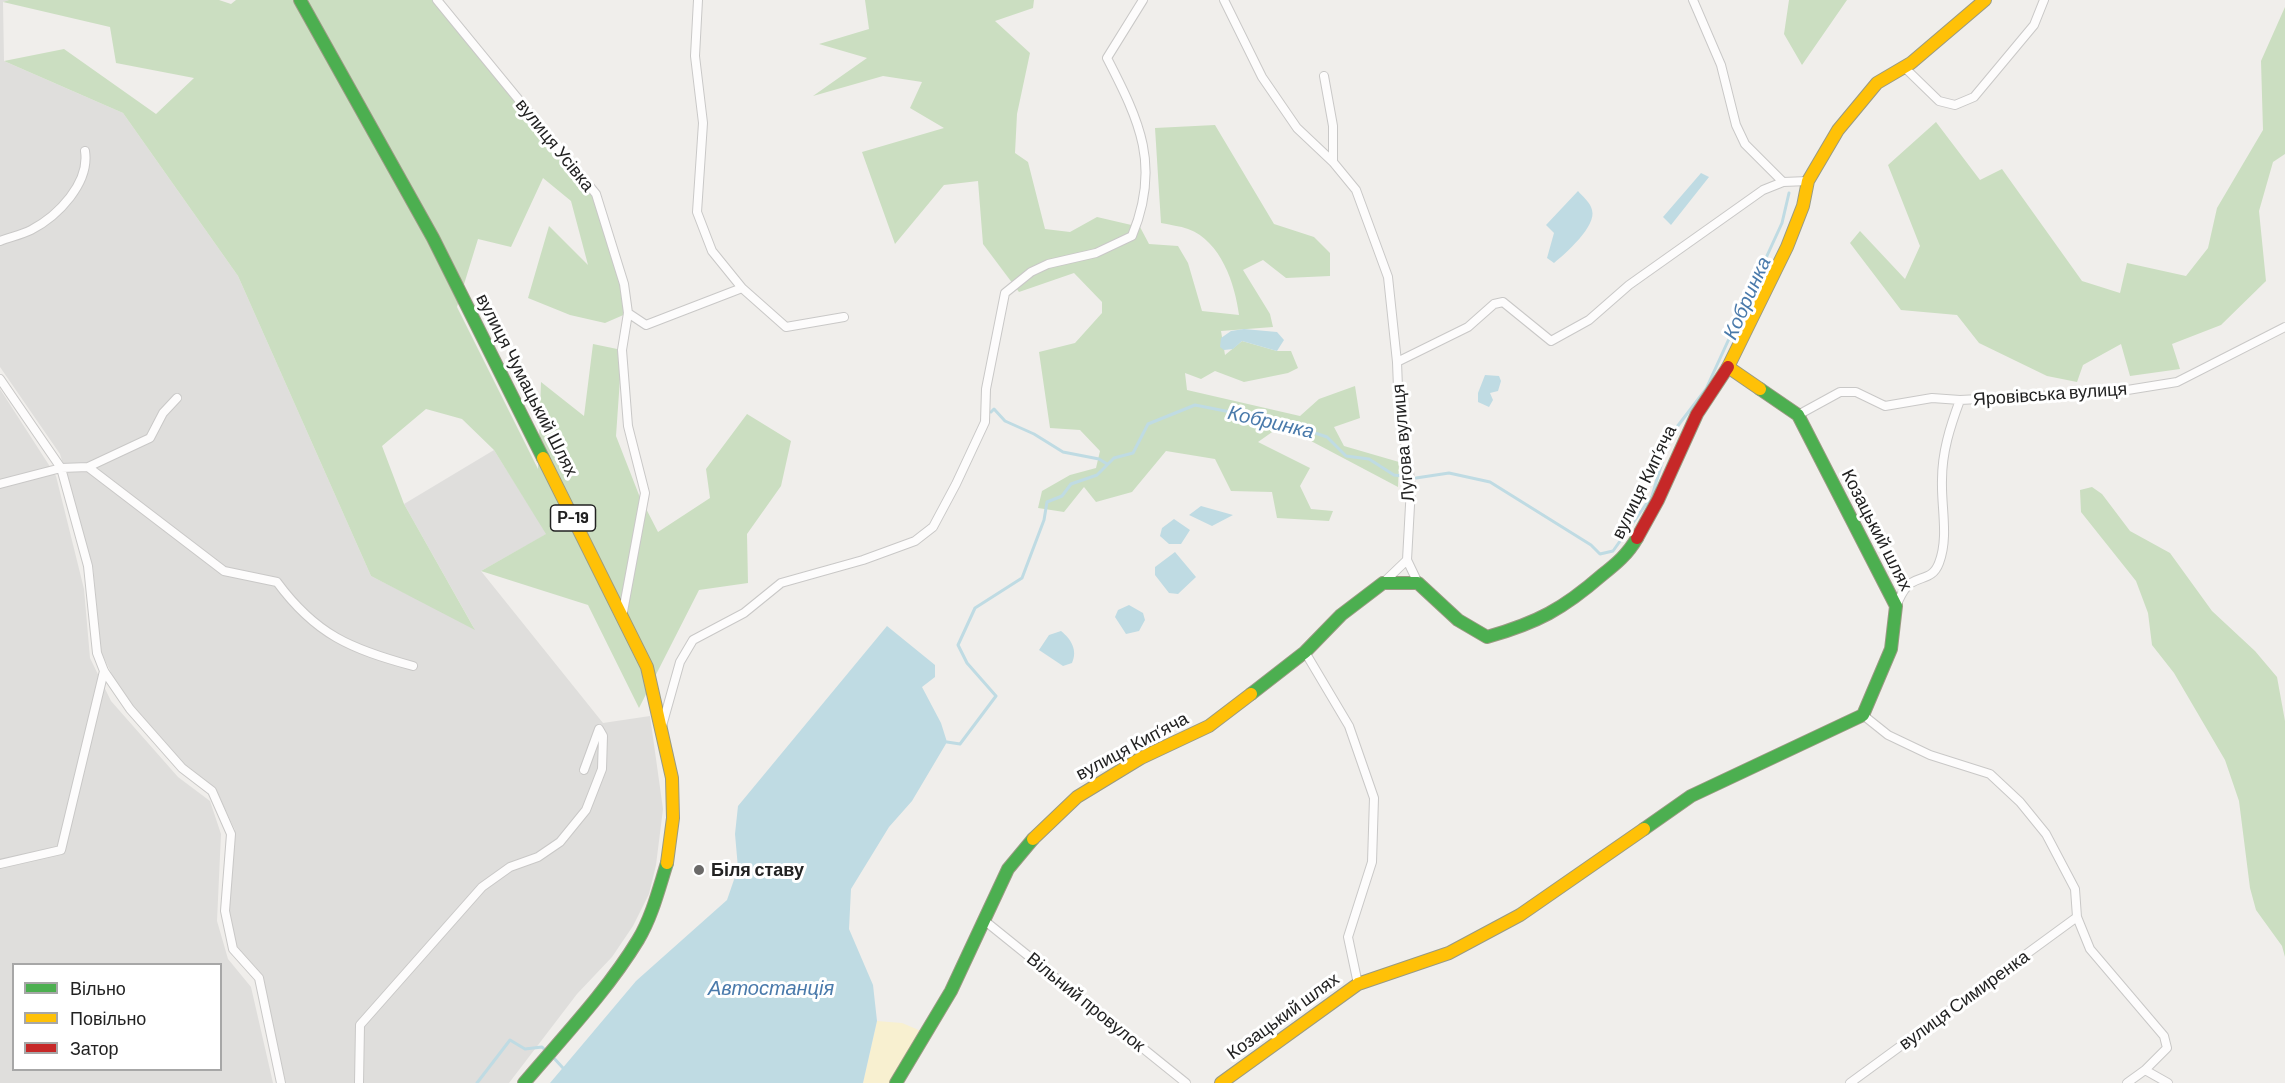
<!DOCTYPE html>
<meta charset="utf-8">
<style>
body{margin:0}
#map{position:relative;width:2285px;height:1083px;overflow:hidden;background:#f0eeeb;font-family:Barlow,sans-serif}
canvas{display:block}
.legend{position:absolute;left:12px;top:963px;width:210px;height:108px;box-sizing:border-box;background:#fff;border:2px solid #a7a7a7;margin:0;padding:8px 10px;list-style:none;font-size:18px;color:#222}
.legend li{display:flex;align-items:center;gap:12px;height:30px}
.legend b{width:30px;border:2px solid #a7a7a7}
</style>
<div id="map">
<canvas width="2285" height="1083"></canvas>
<ul class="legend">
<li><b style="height:8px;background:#4caf50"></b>Вільно</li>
<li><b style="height:8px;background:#ffc107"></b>Повільно</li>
<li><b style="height:8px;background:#c62828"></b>Затор</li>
</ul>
</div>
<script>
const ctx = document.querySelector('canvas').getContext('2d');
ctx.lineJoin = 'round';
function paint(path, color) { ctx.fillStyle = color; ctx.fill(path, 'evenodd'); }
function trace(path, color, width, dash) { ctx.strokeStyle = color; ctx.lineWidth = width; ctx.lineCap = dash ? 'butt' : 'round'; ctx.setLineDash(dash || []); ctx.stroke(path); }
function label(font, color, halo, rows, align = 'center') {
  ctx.font = font + ' Barlow,sans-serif'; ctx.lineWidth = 6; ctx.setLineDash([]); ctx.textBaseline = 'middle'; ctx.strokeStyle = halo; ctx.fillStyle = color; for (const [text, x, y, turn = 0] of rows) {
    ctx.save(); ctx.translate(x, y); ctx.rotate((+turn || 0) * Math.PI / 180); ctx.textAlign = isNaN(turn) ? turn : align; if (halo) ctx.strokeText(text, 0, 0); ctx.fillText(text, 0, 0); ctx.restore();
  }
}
const residential = new Path2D(`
 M0,0H9L3,2L4,61L123,113L238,276L371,576L474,628L404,504L494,450L547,534L481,571L603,723L650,716L663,809L656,865L649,894L633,926L612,957L577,994L509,1083H286L261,979L239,952L225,911L235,830L215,788L185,765L120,691L101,652L93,567L60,454L0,367Z
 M0,389L56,476L84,589L90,658L111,701L178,777L210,801L221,834L217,921L228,959L251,987L273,1083H0ZM14,964H220V1070H14Z`);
const forest = new Path2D(`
 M9,0H219L231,4L236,0H437L596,194L628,313L605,323L570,315L528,298L549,226L588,265L571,201L543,178L511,247L478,239L457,307L538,469L541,382L584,416L593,344L622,350L616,436L639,495L658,532L710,498L706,469L747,414L791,441L781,486L747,534L748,583L699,590L639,708L588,605L481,571L546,534L494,450L462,419L426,409L382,446L404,504L475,630L371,576L238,276L123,113L4,61L64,49L156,114L194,78L116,63L110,27L3,2Z
 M865,0H1034L1033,8L995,21L1030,53L1017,114L1015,153L1028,162L1045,229L1070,232L1097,217L1140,227L1149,244L1178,246L1188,263L1202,311L1239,315C1235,284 1221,241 1188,229C1180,226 1170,225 1161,223L1155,128L1215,125L1274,224L1314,237L1330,253V276L1286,278L1263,260L1243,270L1270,314L1273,327L1221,331L1225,355L1242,341L1277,351H1291L1298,368L1288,373L1244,382L1215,371L1201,379L1185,373L1187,390L1300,416L1319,399L1355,386L1360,418L1334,427L1344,446L1399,462L1398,487L1311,441L1275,430L1258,442L1310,468L1300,486L1311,509L1333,511L1329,521L1277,518L1272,492L1231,491L1215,459L1166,451L1132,492L1096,502L1084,487L1064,512L1038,508L1042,491L1070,475L1096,468L1100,451L1080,430L1050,428L1039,352L1075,343L1102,313V302L1074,273L1019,292L983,244L978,181L944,185L895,244L862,152L944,128L910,108L922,82L883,76L813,96L867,58L819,44L869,29Z
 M1789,0H1847L1802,65L1784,34Z
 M2285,7V154L2273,162L2259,211L2266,281L2221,325L2172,344L2180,369L2130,376L2121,344L2083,365L2077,382L2047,376L1979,343L1957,315L1901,310L1850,243L1860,231L1905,279L1920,246L1888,165L1936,122L1980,180L2002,169L2082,281L2120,293L2127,263L2186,276L2208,248L2217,208L2263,130L2261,61Z
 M2092,487L2102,494L2130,531L2170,553L2212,611L2255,651L2277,677L2285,721V957L2282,946L2256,910L2250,888L2239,801L2225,760L2174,673L2152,645L2148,613L2136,581L2081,512L2080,490Z`);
const sand = new Path2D(`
 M877,1021L902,1023L926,1033L896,1083H863Z`);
const water = new Path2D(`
 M1701,173L1709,177L1671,225L1663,217Z
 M1578,191C1582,196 1591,203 1592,210C1597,226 1565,254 1554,263L1547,258L1554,233L1546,225Z
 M1244,329L1277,332L1284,340L1277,351L1242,341L1233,349L1224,350L1220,347L1221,338L1231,331Z
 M1485,375L1499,376L1501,381L1498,391L1490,393L1493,400L1489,407L1478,402V393Z
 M1201,506L1233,515L1212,526L1189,515Z
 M1174,519L1190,530L1181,544H1169L1160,536L1162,528Z
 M1175,552L1196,577L1178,594L1169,593L1155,575V567Z
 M1129,605L1143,613L1145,620L1139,631L1126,634L1115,617L1118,610Z
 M887,626L935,665V677L922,687L941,723L947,742L912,801L889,827L851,889L849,929L873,985L877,1021L863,1083H550L636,981L727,900L738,868L735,834L738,806Z
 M1061,631C1071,639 1078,650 1072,663L1063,666L1039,650L1049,635Z`);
const stream = new Path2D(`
 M991,412L994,409L1005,421L1034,434L1063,452L1099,459L1107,464
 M1416,478L1449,473L1490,482L1591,545L1600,554L1613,551L1652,496L1670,436L1706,389L1782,223L1789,193
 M947,742L960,744L996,696L967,663L958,645L975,608L1022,578L1044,520L1047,502L1062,496L1071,484L1097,475L1114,458L1133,453L1148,424L1195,405L1281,422L1297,431L1305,426L1315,433L1327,437L1346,456L1369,459L1394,475L1402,476
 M552,1056L563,1068
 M477,1083L510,1040L525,1049L542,1047L545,1050`);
const street = new Path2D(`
 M437,0L596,194L624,284L628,313L622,350L628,426L645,493L622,617
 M698,0L695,56L703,123L697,212L712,251L742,288
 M1224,0L1262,77L1297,128L1333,162
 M1693,0L1721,65L1736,125L1745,144L1783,182
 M1904,67L1939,101L1955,105L1974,97L2034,25L2044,0
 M1324,76L1333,126V162L1356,190L1388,277L1397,362
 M0,241C10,237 21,235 31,230C58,216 90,183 85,151
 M628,313L646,325L742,288L786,327L844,317
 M0,379L61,468L88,566L97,653L104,671L130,709L182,768L212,791L231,834L225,911L233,949L259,978L281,1083
 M177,398L163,413L150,438L88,467L224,571L277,582C316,635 351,649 413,666
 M1798,415L1840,392H1856L1885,406L1932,398L1960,400
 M0,484L61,468L88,467
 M1383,583L1407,560
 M1418,583L1407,560L1411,487L1398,388L1397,362L1468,327L1494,304L1503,302L1551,341L1589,320L1629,285L1763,190L1783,182L1808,181
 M1896,606C1900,598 1903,588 1911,583C1922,576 1933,579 1939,563C1949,537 1941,507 1942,480C1942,452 1950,427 1960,400L2115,392L2177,382L2285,327
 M1305,652L1349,726L1374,798L1372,862L1348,937L1358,984
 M662,726L680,662L693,640L744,613L781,583L863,560L915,541L933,527L956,484L985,422L986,389L1005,293L1031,272L1048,264L1096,253L1132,236C1161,166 1140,122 1107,58L1143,0
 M0,864L61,850L104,671
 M2077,917L2090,949L2164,1036L2167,1048L2145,1070L2168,1083
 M985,921L1186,1083
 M359,1083L360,1025L482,887L510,867L538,857L560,842L586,810L602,769L603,736L599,729L584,770
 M1850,1083L2077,917L2075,889L2046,834L2020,802L1990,774L1930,755L1888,735L1863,715
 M2127,1083L2145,1070`);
const fast = new Path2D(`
 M300,0L433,238L543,458
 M1251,694L1305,652L1341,615L1383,583H1418L1458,620L1487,637C1537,623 1563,609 1602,575C1616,564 1628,554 1637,538
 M1644,829L1691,796L1863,715L1891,649L1896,606L1798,415L1760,389
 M524,1083C563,1037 607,991 638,940C652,917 659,888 667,863
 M896,1083L951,991L1008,869L1033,839`);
const slow = new Path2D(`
 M1760,389L1728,367L1787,247L1803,206L1808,181L1838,130L1877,83L1911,63L1985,0
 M543,458L647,667L672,778L673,818L667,863
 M1033,839L1077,797L1141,758L1209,726L1251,694
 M1221,1083L1358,984L1449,953L1520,915L1644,829`);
const jam = new Path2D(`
 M1637,538L1658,500L1697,414L1728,367`);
const markers = [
 [699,870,6,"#6a6968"]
];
const shields = [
 [573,518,45]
];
const shieldNames = [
 ["Р-19",573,518]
];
const streetNames = [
 ["вулиця Усівка",555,145,51],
 ["вулиця Чумацький Шлях",527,385,63],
 ["Яровівська вулиця",2050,394,-4],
 ["Лугова вулиця",1403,443,-95],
 ["вулиця Кипʼяча",1644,482,-64],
 ["Козацький шлях",1877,530,63],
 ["вулиця Кипʼяча",1132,746,-28],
 ["вулиця Симиренка",1964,1000,-36],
 ["Вільний провулок",1086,1002,39],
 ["Козацький шлях",1283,1016,-36]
];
const poiNames = [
 ["Біля ставу",711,870]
];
const waterNames = [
 ["Кобринка",1747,298,-66],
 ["Кобринка",1271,422,13],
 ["Автостанція",771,988]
];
paint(residential, '#dfdedc');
paint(forest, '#cbdec1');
paint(sand, '#f8f0d0');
paint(water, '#bfdbe3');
trace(stream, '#bfdbe3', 3);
trace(street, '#c9c8c7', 10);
trace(fast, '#999a82', 14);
trace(slow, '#999a82', 14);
trace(jam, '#999a82', 14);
trace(street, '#fdfcfc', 8);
trace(fast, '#4caf50', 12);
trace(slow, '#ffc107', 12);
trace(jam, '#c62828', 12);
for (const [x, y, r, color] of markers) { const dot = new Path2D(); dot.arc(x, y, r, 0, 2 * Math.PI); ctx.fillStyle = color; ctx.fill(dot); trace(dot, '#fff', 2); }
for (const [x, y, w] of shields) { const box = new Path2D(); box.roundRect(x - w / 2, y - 13, w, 26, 4.5); ctx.fillStyle = '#fff'; ctx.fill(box); trace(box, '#222', 1.5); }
label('bold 16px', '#222', null, shieldNames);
label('18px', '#222', '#fff', streetNames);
label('bold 18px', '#222', '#fff', poiNames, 'left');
label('italic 20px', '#4a7aab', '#fff', waterNames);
</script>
